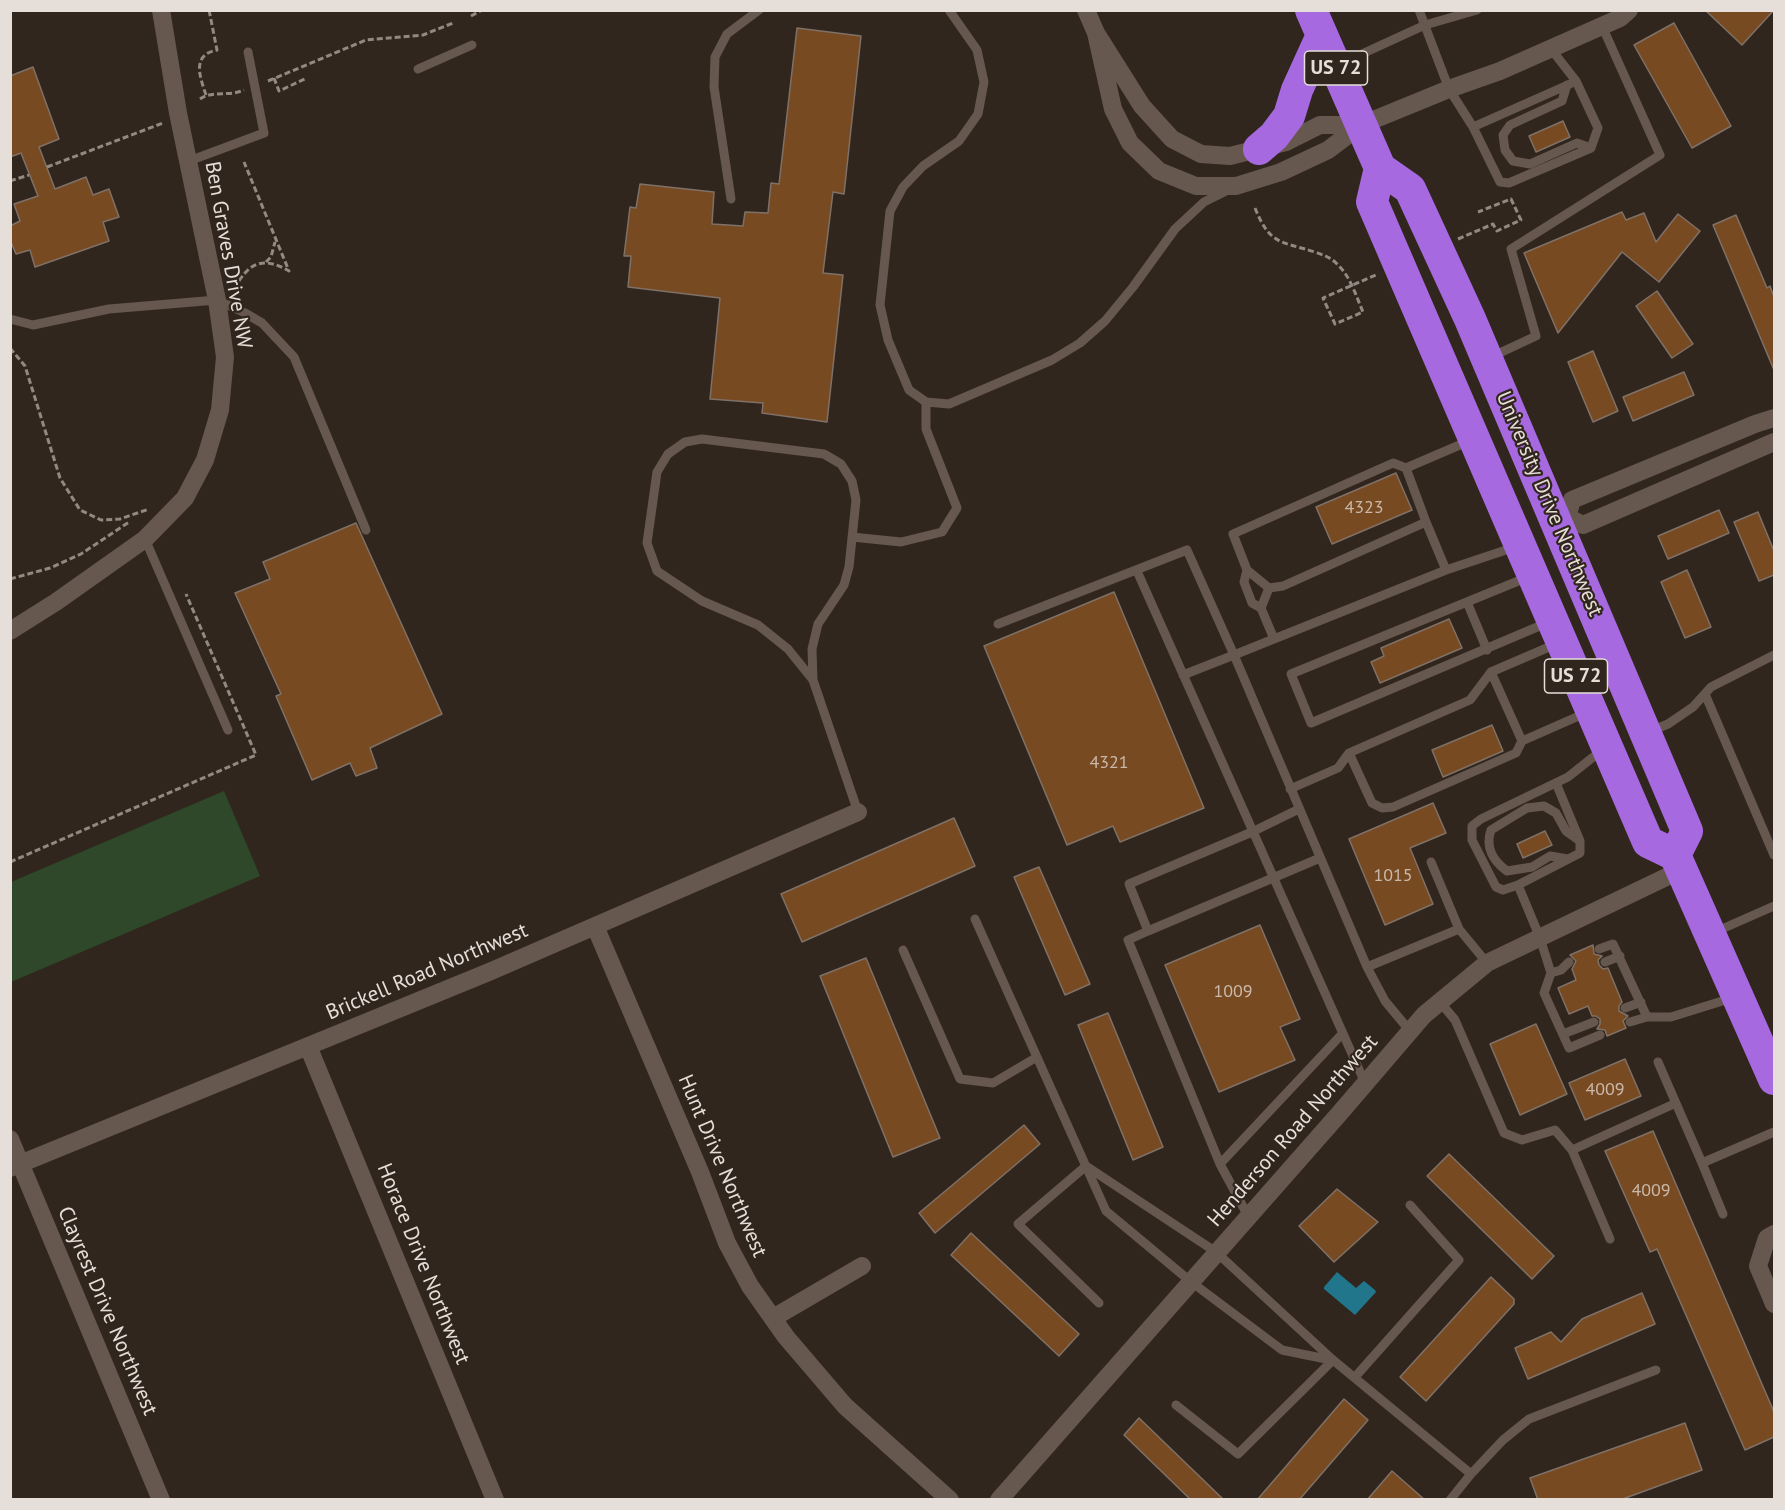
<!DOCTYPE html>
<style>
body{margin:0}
#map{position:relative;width:1785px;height:1510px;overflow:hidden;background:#31261d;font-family:"PT Sans",sans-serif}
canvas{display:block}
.frame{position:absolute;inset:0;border:12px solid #e6ded8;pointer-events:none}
</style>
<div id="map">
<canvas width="1785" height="1510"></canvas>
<div class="frame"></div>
</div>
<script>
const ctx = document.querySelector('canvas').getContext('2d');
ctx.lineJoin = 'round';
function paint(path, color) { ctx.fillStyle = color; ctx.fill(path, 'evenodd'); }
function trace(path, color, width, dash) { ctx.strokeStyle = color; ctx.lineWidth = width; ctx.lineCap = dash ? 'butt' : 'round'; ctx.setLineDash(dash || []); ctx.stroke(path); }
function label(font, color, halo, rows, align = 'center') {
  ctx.font = font + ' "PT Sans",sans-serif'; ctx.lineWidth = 4.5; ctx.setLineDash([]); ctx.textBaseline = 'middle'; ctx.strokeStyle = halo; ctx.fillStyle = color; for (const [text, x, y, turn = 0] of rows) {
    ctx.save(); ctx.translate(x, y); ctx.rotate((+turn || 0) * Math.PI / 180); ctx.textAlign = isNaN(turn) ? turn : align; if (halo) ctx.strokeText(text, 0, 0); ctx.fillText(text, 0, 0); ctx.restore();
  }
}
const green = new Path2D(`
 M224,791L260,876L11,982V882Z`);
const water = new Path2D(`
 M1337,1272L1356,1288L1364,1281L1375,1290L1376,1292L1355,1315L1324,1289V1287Z`);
const building = new Path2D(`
 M1705,10H1774L1742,45Z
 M1674,23L1731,126L1692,148L1634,45Z
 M797,28L861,36L844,194L833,192L823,273L843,275L827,422L762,413L763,403L710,399L720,298L628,287L631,256H624L630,207L636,208L640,184L714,192L712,224L743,226L745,212L768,213L771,183L779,184Z
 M33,67L59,139L39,147L55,189L86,177L93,195L109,189L119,217L103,222L109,241L35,267L30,250L16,254L10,240V226L20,221L14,204L38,196L21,153L10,157V76Z
 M1563,121L1570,137L1536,152L1529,136Z
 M1622,212L1626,220L1644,213L1656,242L1678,214L1700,231L1659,282L1622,252L1558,333L1524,253Z
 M1736,215L1767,288L1770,286L1774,297V370L1713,225Z
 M1657,291L1693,344L1672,358L1636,306Z
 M1593,351L1618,411L1593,422L1568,362Z
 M1684,372L1694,395L1633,421L1623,397Z
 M1396,473L1412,510L1332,544L1316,507Z
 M1719,510L1729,533L1668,559L1658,536Z
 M1758,512L1774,551V575L1759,581L1734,522Z
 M356,523L442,714L370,748L377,768L356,776L350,763L312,780L276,696L281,694L235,593L270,579L263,562Z
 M1687,570L1711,627L1685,638L1661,582Z
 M1114,592L1204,808L1120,842L1113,826L1067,845L984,646Z
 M1449,619L1462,648L1380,683L1371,662L1384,656L1381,648Z
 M1492,725L1503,751L1443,777L1432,750Z
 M1433,803L1446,833L1410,848L1433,904L1385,925L1349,839Z
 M954,818L975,866L802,942L781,894Z
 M1545,831L1552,845L1523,858L1517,844Z
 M1039,867L1090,984L1065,995L1014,877Z
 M1260,925L1300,1019L1280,1027L1295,1060L1219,1092L1165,965Z
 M1593,945L1594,954L1602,956L1598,960L1599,965L1603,969L1608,968L1622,1002L1619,1006V1011L1628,1016L1623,1021L1626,1028L1607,1036L1605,1030L1597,1029L1600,1024V1019L1596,1016H1592L1588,1006L1569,1014L1558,988L1576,980L1572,969L1576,961L1570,955Z
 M866,958L940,1138L893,1157L820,976Z
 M1108,1013L1163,1147L1133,1160L1078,1025Z
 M1536,1024L1567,1094L1520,1115L1490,1044Z
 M1625,1059L1641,1096L1585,1120L1569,1083Z
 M1024,1125L1040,1144L935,1233L919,1213Z
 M1653,1131L1774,1412V1437L1745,1450L1657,1249L1650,1252L1605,1151Z
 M1449,1154L1554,1256L1532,1279L1427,1176Z
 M1337,1189L1378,1222L1334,1262L1299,1226Z
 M971,1233L1079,1334L1059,1356L951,1255Z
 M1491,1277L1514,1299V1304L1426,1401L1400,1377Z
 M1642,1293L1655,1324L1528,1379L1515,1348L1551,1332L1561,1342L1582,1319Z
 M1344,1399L1368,1420L1299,1500H1257Z
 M1139,1418L1224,1500H1191L1124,1435Z
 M1685,1423L1702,1470L1620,1500H1538L1530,1478Z
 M1392,1471L1425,1500H1367Z`);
const path = new Path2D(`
 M471,16L482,10
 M274,78L279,91L307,78
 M268,81L366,40L423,35L453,23
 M206,95C200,77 191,55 217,50L209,10
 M200,99C213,90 229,97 244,90
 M47,167L163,123
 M10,181L29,175
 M1255,208C1270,245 1280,241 1315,252C1323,255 1330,257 1336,263C1350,275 1356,296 1363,312L1335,324L1323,298L1378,274
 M1458,239L1493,224L1497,231L1521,220L1511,199L1478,212
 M266,262L271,257L275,242
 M239,281C253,259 268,259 289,271L244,162
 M10,348L25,366L60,478L80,510L101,520L120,519L149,509
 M10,579L50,568L81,554L129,522
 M10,862L256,755L186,594`);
const lane = new Path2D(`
 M949,10L977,50L984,82L978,114L959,141L923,166L903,187L890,211L880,305L888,340L909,390L926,402L949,404L1052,360L1080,343L1105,321L1133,287L1175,229L1204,202L1228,190
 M1419,10L1449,89L1473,127L1500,182L1509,183L1591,148L1598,128L1576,81L1551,49
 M1340,64L1425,25L1477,10
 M418,69L472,45
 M1567,85L1562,101L1510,125L1503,135L1505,150L1513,161L1530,164L1577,143L1591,148
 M1473,127L1570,84
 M189,161L264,133L248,52
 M731,199L714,87L715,57L727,34L759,10
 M10,319L33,325L109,309L217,300L245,313L262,323L294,357L366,530
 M1491,357L1536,336L1511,249L1660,155L1602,26
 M1406,468L1426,522L1283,586L1269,588L1247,570L1233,534L1393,463L1406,468L1469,441
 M1426,522L1446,570
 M852,537L901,542L942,532L957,508L926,429V402
 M145,539L228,730
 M1247,570L1244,582L1252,603L1261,608L1274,639
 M1137,571L1365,1083
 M1528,577L1291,674L1311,723L1549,622
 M1467,602L1487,650
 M1261,608L1269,588
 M998,624L1187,550L1234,655L1183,675
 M1491,672L1522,741
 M813,680L788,649L758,625L702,601L657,571L647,543L657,472L668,454L685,442L702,439L824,454L841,464L852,481L856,500L849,567L844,585L818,624L812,649L813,680L858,812
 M1705,694L1774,855
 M1651,731L1668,724L1693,707L1711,687L1774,655
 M1349,753L1372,803L1382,808L1393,807L1516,753L1522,741L1588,712
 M1556,783L1580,841V853L1518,885L1503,890L1496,887L1472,840V826L1481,819L1568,777L1602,750
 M1290,789L1338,768L1349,753L1470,700L1491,672L1556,644
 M1299,809L1252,832L1129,884L1148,931L1320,858
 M1568,859L1550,856L1532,867L1507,871C1493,861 1485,847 1491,830L1527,808L1544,806L1556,813L1566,831L1580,841
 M1431,862L1459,929
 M1518,885L1540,938L1551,973L1544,993L1569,1048L1600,1035
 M975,919L1106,1211L1190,1281L1282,1350L1331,1360
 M1148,931L1128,940L1220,1164
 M1715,932L1774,906
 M1599,949L1613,944L1647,1017
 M903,950L960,1079L993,1083L1037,1057
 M1605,962L1620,956
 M1367,967L1459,929L1487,963
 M1551,973L1561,970L1569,962
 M1440,1002L1455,1020L1504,1133L1522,1140L1555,1130L1572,1150
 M1625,1008L1641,1002
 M1630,1022L1647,1017H1671L1732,998
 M1410,1031L1385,1001L1367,967L1234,655L1446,570L1515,547
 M1563,1034L1594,1022
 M1658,1062L1702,1163L1774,1132
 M1702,1163L1723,1214
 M1248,1216L1220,1164L1342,1034
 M1610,1239L1572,1150L1676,1103
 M1099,1303L1018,1224L1086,1166L1216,1252L1333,1360L1471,1474
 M1355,1377L1459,1260L1410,1205
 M1176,1405L1238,1454L1333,1360
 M1450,1500L1471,1474L1503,1440L1529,1419L1656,1370`);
const street = new Path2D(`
 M1086,10L1096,33L1142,106L1172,139L1201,154L1230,156L1286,142L1320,125H1361
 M1096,33L1113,109L1130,143L1159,171L1196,186H1236L1281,172L1328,150L1361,125L1449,89L1500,71L1620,18L1629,10
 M1567,517L1572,500L1755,424L1774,418
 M1556,522L1567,517L1583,525L1774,442
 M10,631L56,602L145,539L185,498L205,460L220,410L225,357L217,300L178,113L161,10
 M595,926L700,1172L727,1243L750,1286L786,1337L845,1406L950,1500
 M308,1046L495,1500
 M10,1139L161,1500
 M10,1168L489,972L858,812
 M1774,1234L1767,1238L1758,1266L1774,1304
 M773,1318L862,1266
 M999,1500L1339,1114L1424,1015L1487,963L1681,870`);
const highway = new Path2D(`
 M1311,10L1380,168L1410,189L1470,319L1687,831L1675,855
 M1259,149L1274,136L1289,116L1297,90L1322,35
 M1380,168L1372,202L1648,842L1675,855L1774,1079`);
const numberNames = [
 ["4323",1364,508],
 ["4321",1109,763],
 ["1015",1393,876],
 ["1009",1233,992],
 ["4009",1605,1090],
 ["4009",1651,1191]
];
const shields = [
 [1336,68,63],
 [1576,676,63]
];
const shieldNames = [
 ["US 72",1336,68],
 ["US 72",1576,676]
];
const streetNames = [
 ["Ben Graves Drive NW",228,255,80],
 ["University Drive Northwest",1549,504,67],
 ["Brickell Road Northwest",427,972,-23],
 ["Henderson Road Northwest",1293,1131,-49],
 ["Hunt Drive Northwest",722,1166,67],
 ["Horace Drive Northwest",423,1264,68],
 ["Clayrest Drive Northwest",107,1311,67]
];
paint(green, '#2e4829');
paint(water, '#22768b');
paint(building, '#784a22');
trace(building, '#7f7167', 1.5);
trace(path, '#928982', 3, [6, 3]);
trace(lane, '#66584e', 9);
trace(street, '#66584e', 18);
trace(highway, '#a669e0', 32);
label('18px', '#cab9aa', null, numberNames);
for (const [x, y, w] of shields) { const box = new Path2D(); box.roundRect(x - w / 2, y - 17, w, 34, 4.5); ctx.fillStyle = '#31261d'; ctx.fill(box); trace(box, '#e6ded8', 1.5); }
label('bold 20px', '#e6ded8', null, shieldNames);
label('21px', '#e6ded8', '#31261d', streetNames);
</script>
